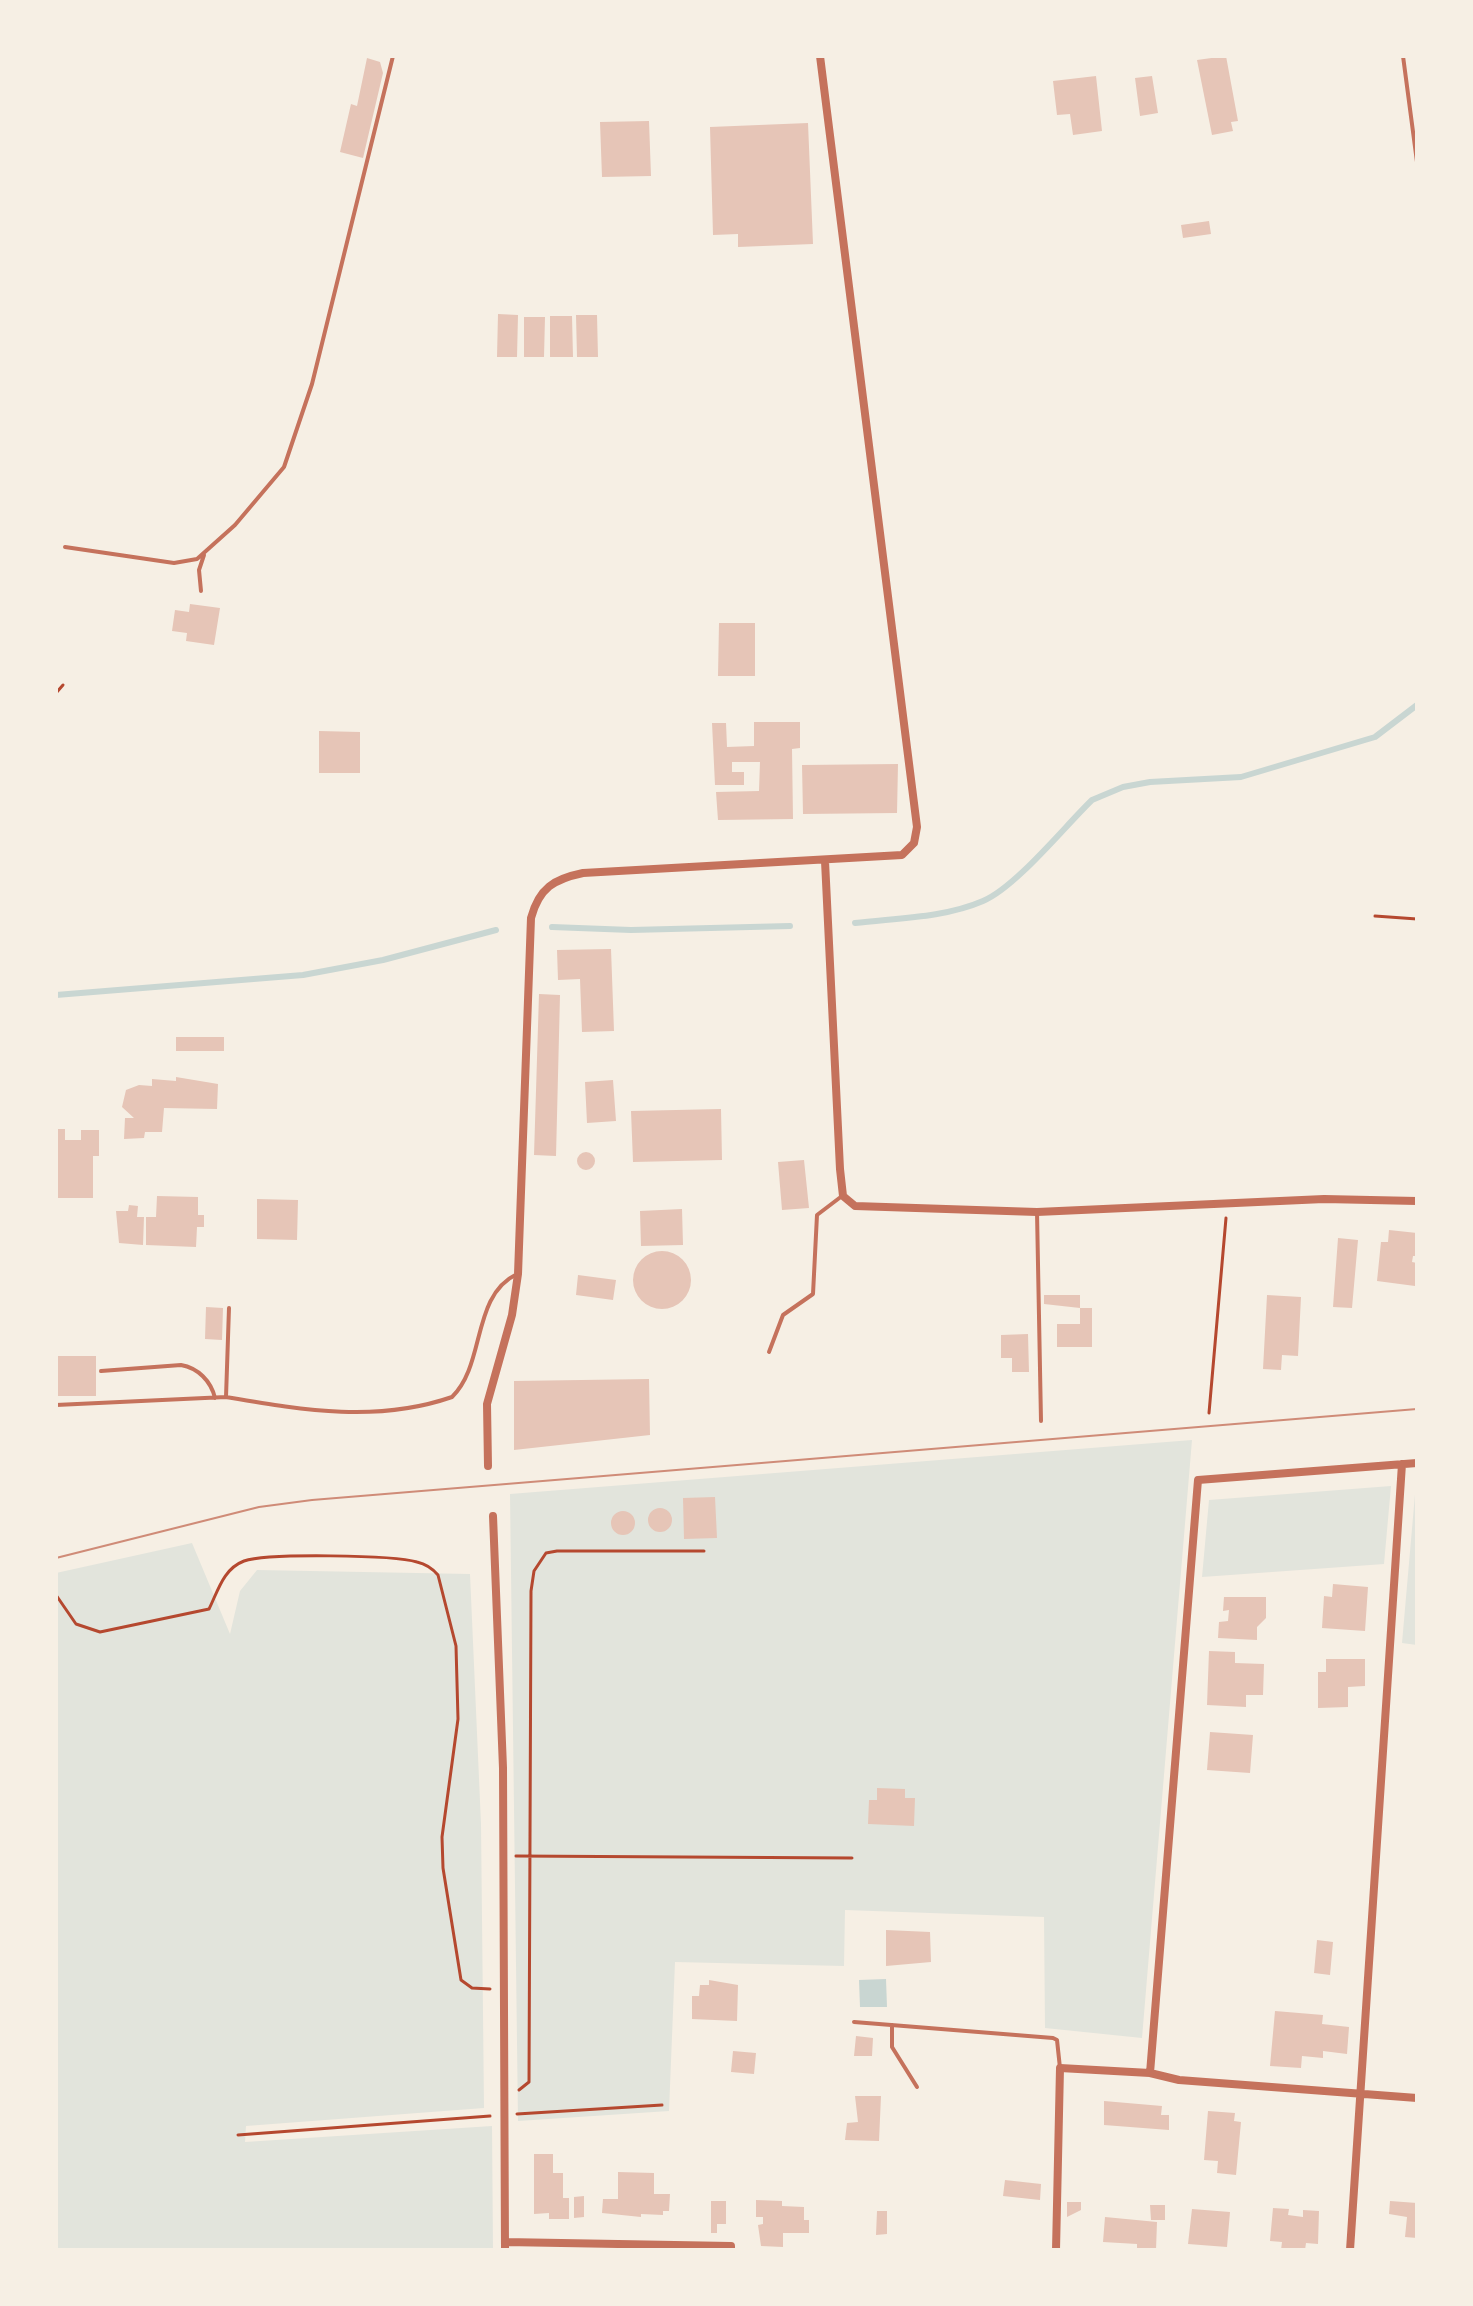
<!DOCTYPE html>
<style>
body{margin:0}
#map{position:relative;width:1473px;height:2306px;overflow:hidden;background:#f6efe4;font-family:"Archivo Narrow",sans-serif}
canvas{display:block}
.frame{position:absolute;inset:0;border:58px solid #f6efe4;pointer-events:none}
</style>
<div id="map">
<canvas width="1473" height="2306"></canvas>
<div class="frame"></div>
</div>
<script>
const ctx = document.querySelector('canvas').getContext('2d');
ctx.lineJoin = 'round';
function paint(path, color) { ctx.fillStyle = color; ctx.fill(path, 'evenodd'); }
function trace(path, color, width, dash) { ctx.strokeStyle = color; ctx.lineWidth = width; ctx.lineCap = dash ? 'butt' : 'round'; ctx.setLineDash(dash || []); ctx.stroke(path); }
const green = new Path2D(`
 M1192,1440L1142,2038L1045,2028L1044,1917L845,1910L844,1966L675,1962L669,2111L518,2121L510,1494Z
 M1416,1483H1417V1645L1402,1643Z
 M1391,1486L1384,1564L1202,1577L1209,1500Z
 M192,1543L230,1634L240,1591L257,1570L470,1574L481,1824L484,2108L246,2126L245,2142L492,2126L493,2250H56V1573Z`);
const water = new Path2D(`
 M886,1979L887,2007H860L859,1980Z`);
const stream = new Path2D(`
 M855,923C896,918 944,918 983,901C1016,887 1065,826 1092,800L1123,787L1150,782L1241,777L1375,737L1417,705
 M552,927L631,930L790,926
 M56,995L303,975L383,960L496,930`);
const building = new Path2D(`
 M1226,56L1238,121L1231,122L1233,131L1212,135L1197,60Z
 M367,58L380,62L383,73L363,158L340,152L351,104L357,106Z
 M1096,76L1102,131L1073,135L1070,114L1057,115L1053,81Z
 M1152,76L1158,113L1140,116L1135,78Z
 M649,121L651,176L602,177L600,122Z
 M808,123L813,244L738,247V234L713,235L710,127Z
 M1209,221L1211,234L1183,238L1181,225Z
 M498,314L518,315L517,357H497Z
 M576,315H597L598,357H577Z
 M550,316H572L573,357H550Z
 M524,317H545L544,357H524Z
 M190,604L220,608L214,645L186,641L187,633L172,631L175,610L189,612Z
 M719,623H755V676H718Z
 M754,722H800V748L792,749L793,819L718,820L716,792L759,791L760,762H732V772H744V785H715L712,723H726L727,747L754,746Z
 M319,731L360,732V773H319Z
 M898,764L897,813L803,814L802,765Z
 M611,949L614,1031L582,1032L580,979L558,980L557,950Z
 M539,994L560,995L556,1156L534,1155Z
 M176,1037H224V1051H176Z
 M176,1077L218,1084L217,1109L164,1108L162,1132H145L144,1138L124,1139L125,1118H134L122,1107L126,1090L139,1085L152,1086V1079L176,1081Z
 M613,1080L616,1121L587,1123L585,1082Z
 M721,1109L722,1160L633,1162L631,1111Z
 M56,1129H65V1140H81V1130H99V1156H93V1198H56Z
 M577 1161a9 9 0 1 1 18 0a9 9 0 1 1-18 0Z
 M804,1160L809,1208L782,1210L778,1162Z
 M157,1196L198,1197V1215H204V1227H197L196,1247L146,1245V1217H156Z
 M257,1199L298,1200L297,1240L257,1239Z
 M129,1205L138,1206L137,1217H144L143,1245L119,1243L116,1211H128Z
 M682,1209L683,1245L641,1246L640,1211Z
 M1389,1230L1417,1233V1256H1413L1412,1262L1417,1263L1415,1286L1377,1281L1381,1242H1388Z
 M1338,1238L1358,1240L1352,1308L1333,1307Z
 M633 1280a29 29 0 1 1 58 0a29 29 0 1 1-58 0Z
 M578,1275L616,1280L613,1300L576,1295Z
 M1044,1295H1080V1308L1044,1304Z
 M1267,1295L1301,1297L1298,1356L1282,1355L1281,1370L1263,1369Z
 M206,1307L223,1308L222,1340L205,1339Z
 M1080,1308H1092V1347H1057V1324H1080Z
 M1028,1334L1029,1372H1012V1358H1001V1335Z
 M56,1356H96V1396H56Z
 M649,1379L650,1435L514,1450V1381Z
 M715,1497L717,1538L684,1539L683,1498Z
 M648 1520a12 12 0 1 1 24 0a12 12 0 1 1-24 0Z
 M611 1523a12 12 0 1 1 24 0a12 12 0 1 1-24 0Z
 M1333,1584L1368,1587L1365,1631L1322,1628L1324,1596L1332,1597Z
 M1224,1597H1266V1618L1257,1627V1640L1218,1638L1219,1622L1228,1621L1229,1610L1223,1611Z
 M1209,1651L1235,1652V1663L1264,1664L1263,1695H1246V1707L1207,1705Z
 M1326,1659H1365V1686L1348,1687V1707L1318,1708V1672H1326Z
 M1210,1732L1253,1735L1250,1773L1207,1770Z
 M877,1788L905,1789V1798H915L914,1826L868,1824L869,1800H877Z
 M886,1930L930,1932L931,1962L886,1966Z
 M1317,1940L1333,1942L1330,1975L1314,1973Z
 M709,1980L738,1985L737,2021L692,2019V1996H699L700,1985H709Z
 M1275,2011L1323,2015L1322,2024L1349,2027L1347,2054L1323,2051V2058L1302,2056L1301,2068L1270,2066Z
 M856,2036L873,2038L872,2056H854Z
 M733,2051L756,2053L754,2074L731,2072Z
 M855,2096H881L879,2141L845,2140L847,2123L858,2122Z
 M1104,2101L1162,2106L1161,2115H1169V2130L1104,2125Z
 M1208,2111L1235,2113L1234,2121L1241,2122L1236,2175L1217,2173L1218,2161L1204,2160Z
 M534,2154H553V2173H563V2198H569V2219H549V2213L534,2214Z
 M618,2172L654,2173V2194H670L669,2211H663V2215L641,2214V2217L602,2213L603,2199H618Z
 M1005,2180L1041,2184L1040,2200L1003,2196Z
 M584,2196V2217L574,2218V2197Z
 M756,2200L782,2201V2206L804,2207V2220H809V2233H783V2247L761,2246L758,2225L763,2224V2217H756Z
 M711,2201H726V2224H717V2233H711Z
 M1390,2201L1417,2203V2238L1405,2237L1407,2217L1389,2214Z
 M1067,2202H1081V2210L1067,2217Z
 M1150,2205H1165V2220H1151Z
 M1273,2208L1289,2209L1288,2215L1303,2217V2210L1319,2211L1318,2244L1306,2243L1305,2250H1281L1282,2242L1270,2241Z
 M1192,2209L1230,2212L1227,2247L1188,2244Z
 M877,2211H887V2234L876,2235Z
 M1105,2217L1157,2222L1156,2250H1137V2244L1103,2242Z`);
const path = new Path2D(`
 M56,693L63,685
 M1375,916L1417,919
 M1209,1413L1226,1218
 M56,1595L76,1624L100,1632L209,1609C218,1591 223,1569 244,1561C267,1553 394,1555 417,1562C426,1564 432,1568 438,1575L456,1646L458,1719L442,1837L443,1868L461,1980L472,1988L490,1989
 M516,1856L852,1858
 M519,2090L529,2082L531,1591L534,1571L546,1553L557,1551H704
 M517,2114L662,2105
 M238,2135L490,2116`);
const service = new Path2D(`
 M1403,56L1417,162
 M65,547L174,563L197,559L235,525L284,467L312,384L393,56
 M201,591L199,570L204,555
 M1037,1212L1041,1421
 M769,1352L783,1315L813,1294L817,1215L842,1196
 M101,1371L181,1365C198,1368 211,1381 215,1398
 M226,1397C303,1410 377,1423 452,1397C486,1364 471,1296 517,1274
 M56,1405L226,1397L229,1308
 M854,2022L1053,2038L1057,2040L1060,2068
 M892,2025V2047L917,2087`);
const minor = new Path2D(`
 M825,861L840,1169L843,1196L855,1206L1037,1212L1324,1199L1417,1201
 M488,1466L487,1404L512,1315L518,1274L531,918C539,888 554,879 583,873L902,855L914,843L917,827L820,56
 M493,1516L503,1768L505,2250
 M1150,2073L1179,2080L1417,2098
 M505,2242L731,2246V2250
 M1056,2250L1060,2068L1150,2073L1198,1480L1417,1463
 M1350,2250L1402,1464`);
const tram = new Path2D(`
 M56,1558L259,1507L312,1500L1417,1409`);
paint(green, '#e2e4dc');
paint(water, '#c9d6d2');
trace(stream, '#c9d6d2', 6);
paint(building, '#e6c5b7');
trace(path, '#b5482f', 3);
trace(service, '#c5725c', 4);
trace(minor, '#c5725c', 8);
trace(tram, '#cf8b77', 2);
</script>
